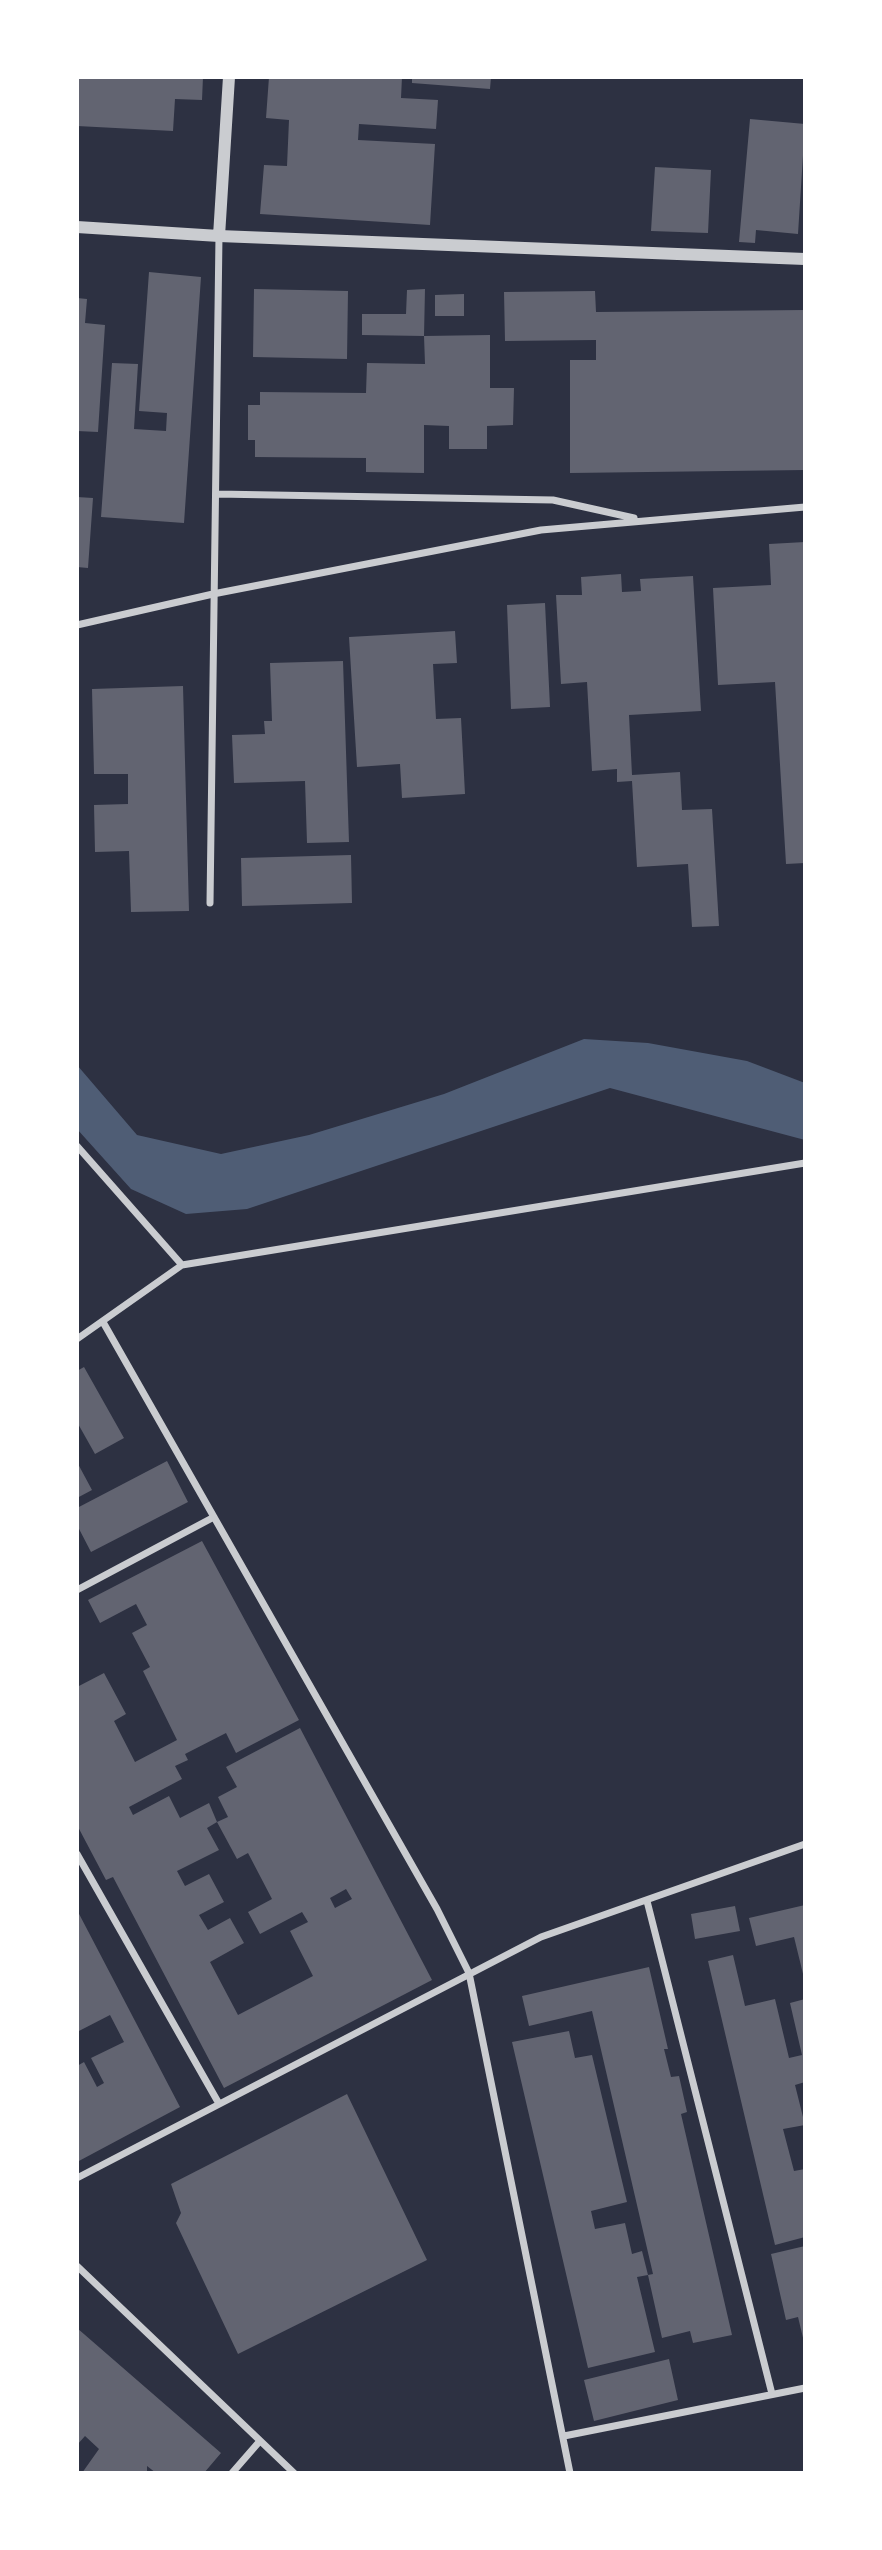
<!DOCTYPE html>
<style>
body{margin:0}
#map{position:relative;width:882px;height:2550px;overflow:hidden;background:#2d3142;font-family:"Alegreya Sans",sans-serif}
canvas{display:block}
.frame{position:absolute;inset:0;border:79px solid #fff;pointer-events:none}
</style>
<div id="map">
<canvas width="882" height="2550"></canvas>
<div class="frame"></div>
</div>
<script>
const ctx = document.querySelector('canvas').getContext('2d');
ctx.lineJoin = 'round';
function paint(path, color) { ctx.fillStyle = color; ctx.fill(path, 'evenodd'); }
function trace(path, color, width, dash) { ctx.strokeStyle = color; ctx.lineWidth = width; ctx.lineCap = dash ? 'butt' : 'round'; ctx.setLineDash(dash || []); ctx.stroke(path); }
const water = new Path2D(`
 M584,1039L648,1043L747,1061L805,1083V1140L610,1088L247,1209L186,1214L131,1189L77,1129V1065L137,1135L221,1154L309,1135L444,1094Z`);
const building = new Path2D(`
 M77,77H203L202,100L175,99L173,131L77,126Z
 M269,77H402L401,98L438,100L436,129L359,124L358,140L435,144L430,225L260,214L264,165L287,166L289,120L266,118Z
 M412,77H491L490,89L412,83Z
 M750,119L805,124L798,234L756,230L755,243L739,242Z
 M655,167L711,170L708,233L651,231Z
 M149,272L201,277L184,523L101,517L112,363L138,364L134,429L166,431L167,413L139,411Z
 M254,289L348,291L347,359L253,357Z
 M425,289L424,336L362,335V314H406L407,290Z
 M595,291L596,312L805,310V470L570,473V360H596V340L505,341L504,292Z
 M464,294V316H435V295Z
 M77,298L87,299L85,323L105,325L98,432L77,431Z
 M490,335V388H514L513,425L487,426V449H449V426L424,425V473L366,472V458L255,457V440H248V405H260V392L366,393L367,363L425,364L424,336Z
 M77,497L93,498L88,568L77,567Z
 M805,542V863L786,864L775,682L718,685L713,588L771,585L769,544Z
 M621,574L622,592L641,591L640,579L693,576L701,711L629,715L632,775L680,772L682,810L712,809L719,926L692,927L688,864L637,867L632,781L617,782V769L592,771L587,682L561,684L556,595H582L581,577Z
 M545,603L550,707L511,709L507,605Z
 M455,631L457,663L433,664L436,719L461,718L465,794L402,798L400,764L357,767L349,637Z
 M343,661L349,842L307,843L305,781L234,783L232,735L265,734L264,721H272L270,663Z
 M183,686L189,911L131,912L129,851L95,852L94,805L128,804V774H94L92,689Z
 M351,855L352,903L242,906L241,858Z
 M84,1367L124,1438L95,1454L77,1422V1371Z
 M167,1461L188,1502L91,1552L77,1525V1508Z
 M77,1462L92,1490L77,1498Z
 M202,1541L299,1720L236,1753L226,1733L185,1754L188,1760L175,1766L182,1779L129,1807L133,1815L169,1796L180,1818L209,1803L217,1822L207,1828L219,1850L177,1871L185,1886L209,1874L224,1902L199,1915L208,1930L230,1918L244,1943L210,1962L238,2015L313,1976L290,1931L308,1922L302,1912L260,1934L248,1912L272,1899L248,1853L237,1859L217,1822L228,1817L218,1797L237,1787L226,1767L300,1728L432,1980L224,2088L113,1877L106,1880L77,1825V1687L104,1673L126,1714L114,1721L135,1762L177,1740L143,1671L150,1667L132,1633L147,1625L136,1604L100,1623L88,1600ZM346,1889L352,1899L335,1908L330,1898Z
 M805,1905V1978H804L794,1937L756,1946L749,1918Z
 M735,1906L740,1931L695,1939L691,1914Z
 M77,1910L180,2107L77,2162V2066L84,2062L97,2087L104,2083L91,2058L124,2042L110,2015L77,2032Z
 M733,1955L745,2006L775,1999L789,2058L802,2055L790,2003L805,1999V2082L795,2085L805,2125L783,2129L794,2171L805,2169V2237L775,2245L708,1961Z
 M649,1967L668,2049H664L671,2077L679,2076L687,2112L681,2114L732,2335L693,2343L690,2331L662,2338L648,2275L653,2274L592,2011L529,2026L522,1996Z
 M569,2031L575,2058L592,2055L627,2202L591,2211L595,2229L625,2223L632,2254L642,2251L648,2275L637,2277L655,2352L588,2368L512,2042Z
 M347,2094L427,2260L238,2354L176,2223L181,2213L171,2184Z
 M805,2246V2342H804L798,2317L786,2320L771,2254Z
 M77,2328L221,2453L204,2473H156L147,2466V2473H82L99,2449L85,2436L77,2445Z
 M669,2359L678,2400L594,2421L584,2380Z`);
const minor = new Path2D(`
 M217,494L553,500L634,518
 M77,625L213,594L541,530L805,507
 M210,903L219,236
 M77,1146L182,1265
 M103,1322L437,1909L469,1973L570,2473
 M77,1339L182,1265L805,1163
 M77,1590L214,1517
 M77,1854L218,2102
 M647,1901L772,2394
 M77,2178L541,1937L805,1844
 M77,2266L294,2473
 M564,2436L805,2388
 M232,2473L259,2442`);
const tertiary = new Path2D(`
 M77,227L219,236L805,259
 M219,236L229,77`);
paint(water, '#4f5d75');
paint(building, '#626471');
trace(minor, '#caccd0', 7);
trace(tertiary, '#caccd0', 12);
</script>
